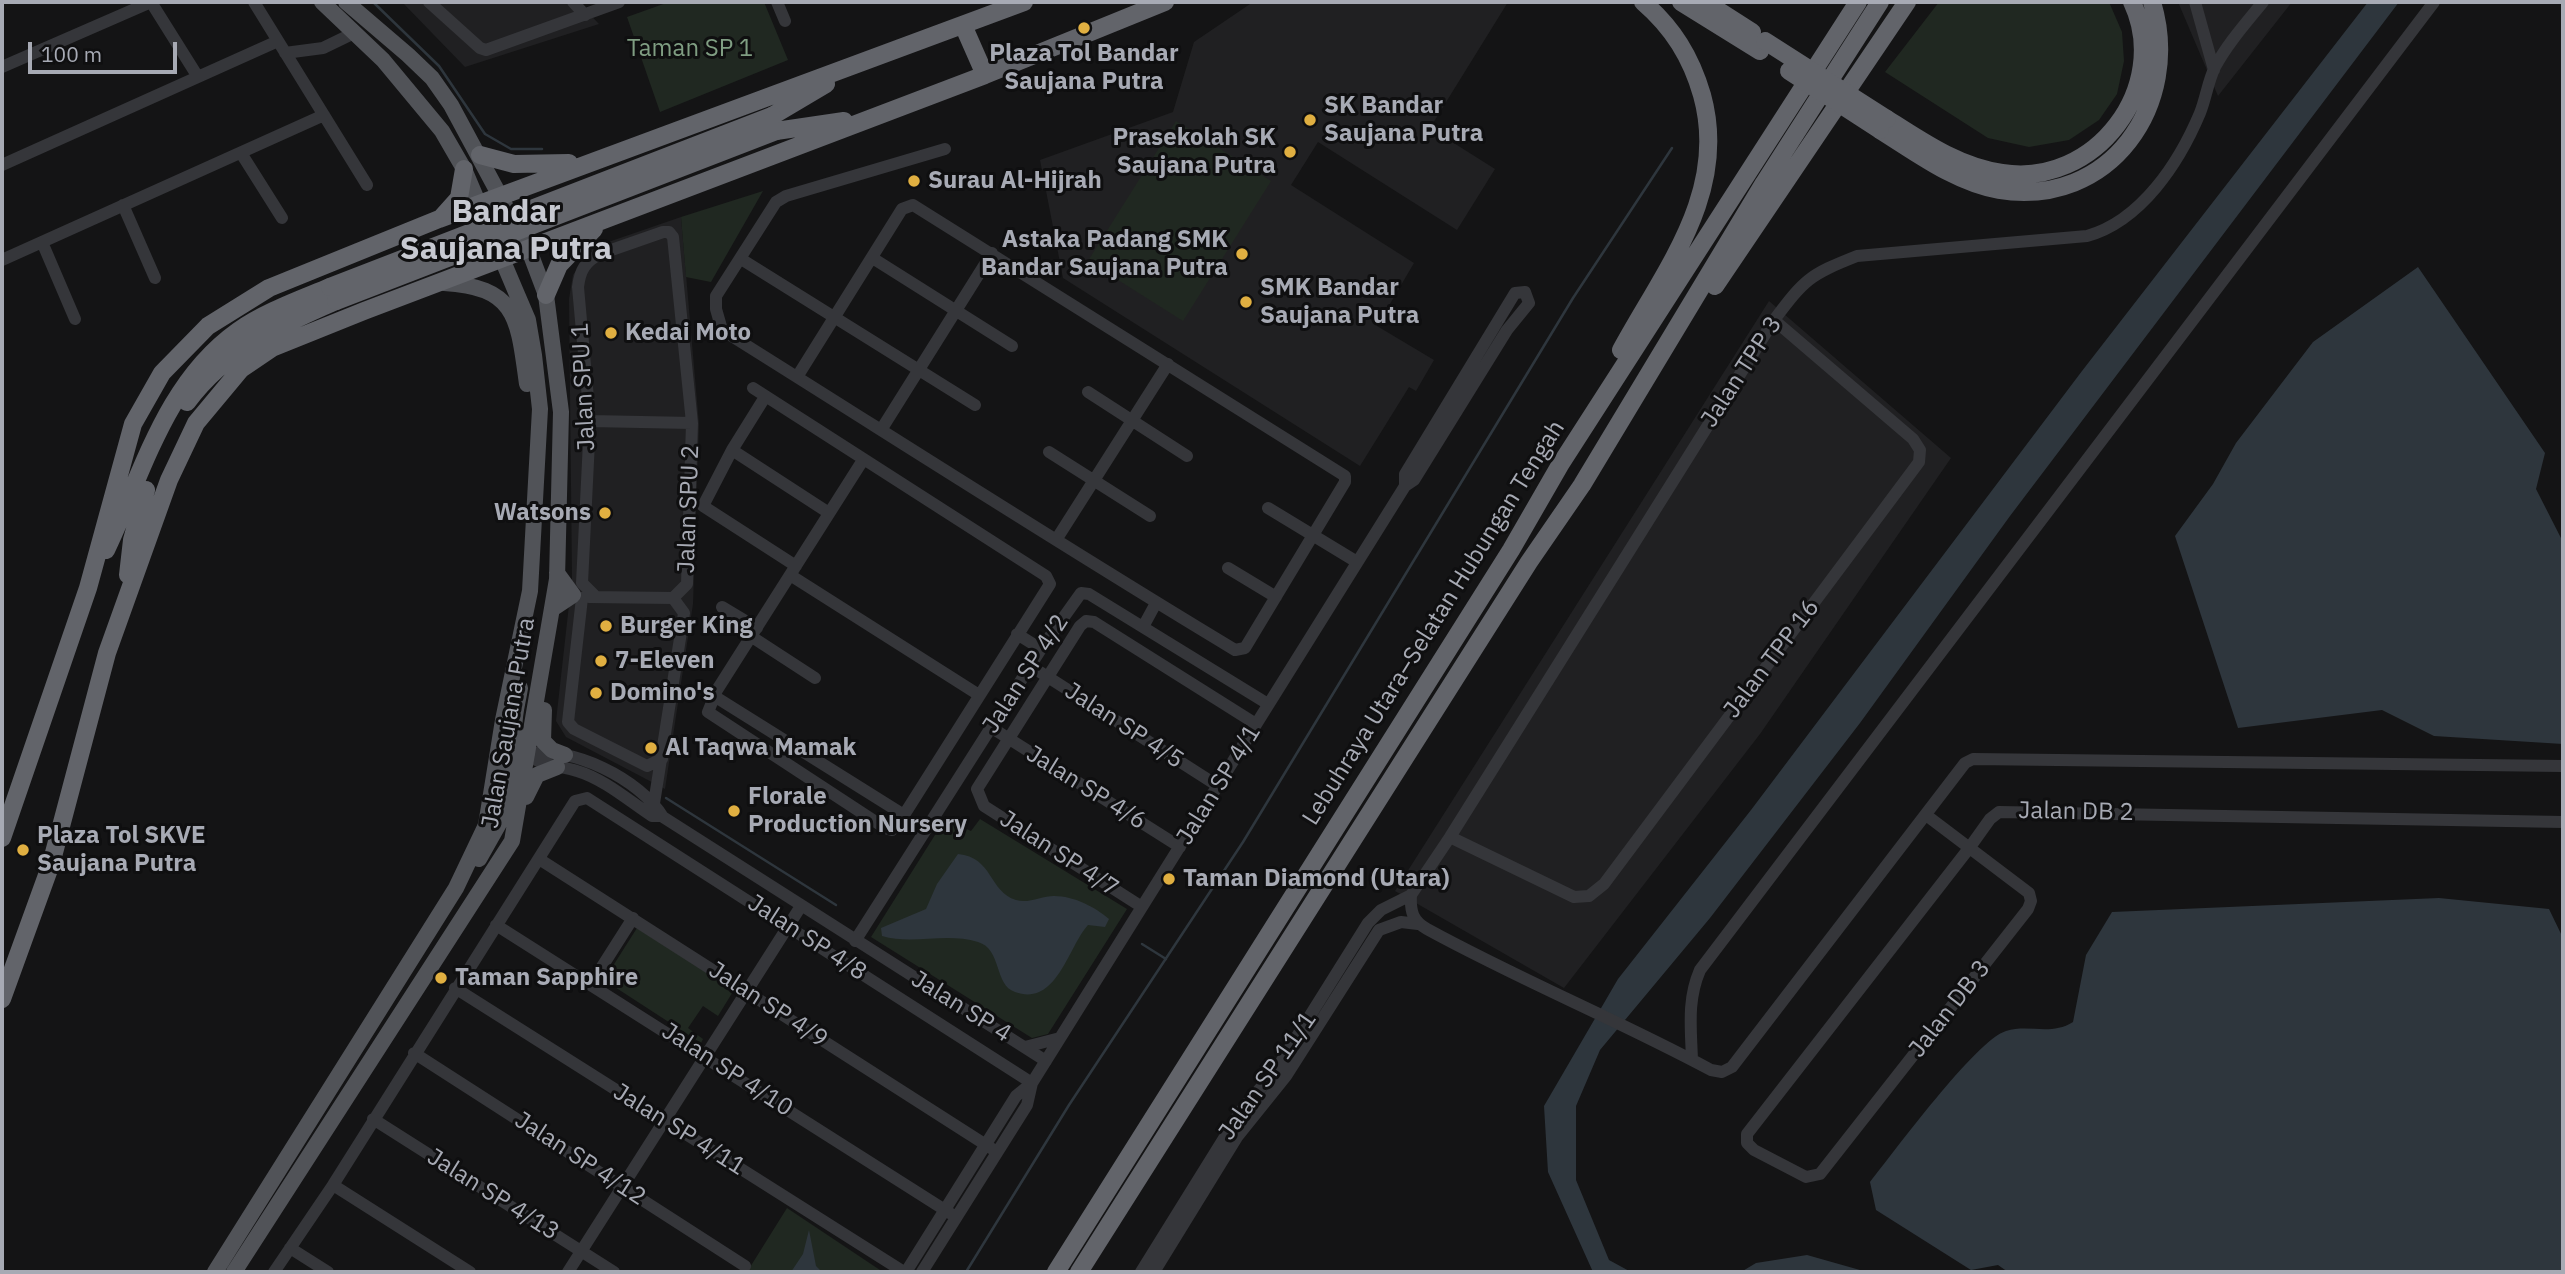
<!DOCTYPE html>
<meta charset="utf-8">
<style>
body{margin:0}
#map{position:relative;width:2565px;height:1274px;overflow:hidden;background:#141415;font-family:"IBM Plex Sans",sans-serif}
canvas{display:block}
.frame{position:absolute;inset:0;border:4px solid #a7aab4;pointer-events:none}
.scale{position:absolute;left:28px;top:42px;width:149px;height:32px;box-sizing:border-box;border:4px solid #a7aab4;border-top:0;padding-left:9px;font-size:21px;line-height:24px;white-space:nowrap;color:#a7aab4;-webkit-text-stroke:5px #0f0f10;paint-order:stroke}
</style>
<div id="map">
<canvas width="2565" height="1274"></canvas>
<div class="frame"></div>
<div class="scale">100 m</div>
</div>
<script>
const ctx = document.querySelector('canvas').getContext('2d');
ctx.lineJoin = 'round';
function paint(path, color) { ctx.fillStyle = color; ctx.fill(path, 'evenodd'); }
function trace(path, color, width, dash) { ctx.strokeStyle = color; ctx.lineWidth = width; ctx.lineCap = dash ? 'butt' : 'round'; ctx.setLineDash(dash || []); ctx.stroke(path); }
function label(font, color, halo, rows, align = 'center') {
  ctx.font = font + ' "IBM Plex Sans",sans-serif'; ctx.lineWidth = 6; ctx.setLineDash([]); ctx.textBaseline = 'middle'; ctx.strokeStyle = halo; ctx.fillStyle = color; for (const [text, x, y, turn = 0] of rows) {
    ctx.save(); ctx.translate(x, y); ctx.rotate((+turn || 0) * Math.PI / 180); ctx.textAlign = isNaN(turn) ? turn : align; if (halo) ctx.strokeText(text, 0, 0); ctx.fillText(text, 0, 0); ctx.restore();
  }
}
const built = new Path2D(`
 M402,2H578L599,24L465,67Z
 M1253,2H1508L1430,128L1495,169L1457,230L1318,142L1291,185L1414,263L1377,326L1434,360L1416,391L1409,387L1360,466L1063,278L1040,160L1173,112L1194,42Z
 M2178,2H2292L2218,96Z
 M681,217L699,424L693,604L665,789L566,737L556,721L572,578L569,299L573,275L591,248Z
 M1769,301L1951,458L1760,734L1564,988L1395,891Z`);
const green = new Path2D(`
 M669,2H764L788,60L660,112L627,17Z
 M1939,2H2109L2122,32L2124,61L2117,94L2099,120L2069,140L2029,147L1988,138L1885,72Z
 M1176,121L1271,181L1183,321L1088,261Z
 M763,191L711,282L686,277L681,217Z
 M945,819L971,831L980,819L1127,909L1048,1034L1032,1038L871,937Z
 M637,928L734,990L718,1016L703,1006L688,1028L703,1039L701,1043L604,980Z
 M787,1208L883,1272H747Z`);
const water = new Path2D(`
 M2368,2H2399L2010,516L1860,723L1710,918L1600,1050L1576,1106V1180L1609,1260L1631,1272H1593L1548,1172L1544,1106L1618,979L1751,810L2082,371Z
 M2418,267L2545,453L2536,489L2563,542V744L2434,736L2382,710L2238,728L2175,536L2213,484L2236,443L2313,342Z
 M958,854C993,857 989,892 1016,900C1028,904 1042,896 1054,896C1074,896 1095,907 1109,919L1105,927L1088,925C1068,947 1057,1007 1015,992C994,985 1002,949 978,942C946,932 913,945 882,936L881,928L926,909L937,884Z
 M2439,898L2549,909L2563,938V1272H2008L1998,1265L1971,1270L1876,1210L1870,1182C1894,1152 1976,1040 2006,1031C2029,1024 2051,1036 2073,1022L2086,955L2112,912Z
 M809,1230L816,1266L822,1272H791L803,1254Z
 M1807,1255L1867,1272H1741L1756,1263Z`);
const stream = new Path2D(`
 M373,2L439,66L485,134L511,149H542
 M666,798L836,905
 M1142,944L1166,959
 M966,1272L1069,1105L1243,842L1573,298L1672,148`);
const minor = new Path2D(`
 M151,2L198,77
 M254,2L367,185
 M429,2L480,48L486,50L619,2
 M573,2L585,15
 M777,2L785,21
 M2195,2L2214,70
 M285,53L323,48L356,32
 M2,67L151,2
 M241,153L282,218
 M2,165L278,41
 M123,205L155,278
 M42,242L75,319
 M741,259L975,405
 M874,259L1012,346
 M2,260L324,115
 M797,377L902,209L913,205L1345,476V482L1245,648L1235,650C1062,546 893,437 722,330L716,309V296L776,202L786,196L945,149
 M1088,392L1187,456
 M765,397L732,450L703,506L796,566
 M590,421L692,423
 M881,430L992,253
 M732,450L829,513
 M1049,452L1150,516
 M863,460L717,690L708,712L885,828L892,830L904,815
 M1268,508L1357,562
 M1056,540L1168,364
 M1228,568L1276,597
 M790,575L979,695
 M589,597L673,598
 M596,597L582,583L590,421L578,287C580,270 585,262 600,254L663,232H669L673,237L692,423L687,584L673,598
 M582,598L568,722L574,729L647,766L662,759
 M722,607L757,628
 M1143,627L1156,603
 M1017,634L1041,649
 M752,637L815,678
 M1040,672L1218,786
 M714,696L904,815L1050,584L1046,576L753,388
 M992,728L1180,847
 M527,754C571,745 640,779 663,817L1046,1061
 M527,754C543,767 559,765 577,771C604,779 629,801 652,816H659
 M1926,815L2029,893L2031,901L2028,909L1820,1174L1806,1177L1754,1150L1747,1143V1134L1970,847L1990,819L1999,812L2563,822
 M652,816L684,613L673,598
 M1450,837L1574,897L1589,896L1604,884L1919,462L1920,450L1913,439L1774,320
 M539,859L997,1152
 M1411,895C1410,912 1413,921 1427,929C1520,980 1618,1020 1711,1070L1722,1072L1732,1067L1965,763L1973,759L2563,766
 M1142,907L984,806L977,789L1080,626L1086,621L1094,622L1256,724
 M496,925L956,1217
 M855,941L1041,649L1081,593L1089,594L1268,704
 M591,984L633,918
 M455,988L904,1272
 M1025,1047L1060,1038
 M414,1053L745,1266
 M1692,1060C1691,1028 1687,1000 1700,970L2434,2
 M373,1119L614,1272
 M333,1185L470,1272
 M290,1248L328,1272
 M274,1272L333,1185L575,801L587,798L1032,1083
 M568,1272L801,906
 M906,1272L1016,1096L1032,1083
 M922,1272L1027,1105L1032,1083L1405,486L1414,480L1507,330L1529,303L1525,292L1515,293L1405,474V486
 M1141,1272L1241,1111L1276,1070L1368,923L1381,910L1411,895L1450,837L1774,320C1805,279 1809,275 1857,256L2087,236C2141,221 2179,163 2200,113C2206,98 2208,81 2215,67C2228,43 2246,23 2263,2
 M1154,1272L1237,1137L1286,1076L1379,930L1401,922L1418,924`);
const major = new Path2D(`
 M444,283C518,287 518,320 527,384
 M552,609L573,595L557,573
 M520,688C516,714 507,732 527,754
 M544,710L543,741L552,750L565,755
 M526,797L537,775L557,767
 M479,859L501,820L511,761L527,754
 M215,1272L456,888L486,825L503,720L530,591L540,409L534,355L528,320L516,292L464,169L442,131L383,60L322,2
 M234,1272L512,841L557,579L561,412L546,295L529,250L451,105L432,78L408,55L346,2`);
const highway = new Path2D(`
 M1681,2L1760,51
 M1705,2L1752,32
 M963,25L985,75
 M772,116L826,84
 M1887,119C1923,142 1959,167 2002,173C2095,188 2172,87 2132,2
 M1880,130C1917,153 1955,182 1999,190C2110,208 2183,104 2152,2
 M776,131L844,121
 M480,155L514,164L569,163
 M442,217L459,198L464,169
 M1715,286L1907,2
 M546,295L559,265L594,229
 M1621,350C1665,269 1729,192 1702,95C1691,57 1673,28 1643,2
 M187,402C226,350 278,326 336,301
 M106,550C143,473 165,383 238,331C265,312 299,300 330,287
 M128,575L132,540L146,490
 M2,838L88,588L133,424L162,373L208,326L269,288L439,219L1024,2
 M2,999L51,864L107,653L169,480L196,423L241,369L272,348L364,311L985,75L1165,2
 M1056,1272L1511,550L1560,465L1858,2
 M1079,1272L1529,562L1582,485L1764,183L1880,2`);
const highwayBridge = new Path2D(`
 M1765,41L1887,119
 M1789,71L1880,130
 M330,287L772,116
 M336,301L776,131`);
const markers = [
 [1084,28,7,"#e0af41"],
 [1310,120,7,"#e0af41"],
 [1290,152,7,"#e0af41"],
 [914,181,7,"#e0af41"],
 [1242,254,7,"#e0af41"],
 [1246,302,7,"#e0af41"],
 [611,333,7,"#e0af41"],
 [605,513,7,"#e0af41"],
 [606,626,7,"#e0af41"],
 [601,661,7,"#e0af41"],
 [596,693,7,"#e0af41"],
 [651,748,7,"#e0af41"],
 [734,811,7,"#e0af41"],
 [23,850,7,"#e0af41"],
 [1169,879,7,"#e0af41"],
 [441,978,7,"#e0af41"]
];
const parkNames = [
 ["Taman SP 1",690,49]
];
const poiNames = [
 ["Plaza Tol Bandar",1084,54,"center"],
 ["Saujana Putra",1084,82,"center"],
 ["SK Bandar",1324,106],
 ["Saujana Putra",1324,134],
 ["Prasekolah SK",1276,138,"right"],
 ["Saujana Putra",1276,166,"right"],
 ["Surau Al-Hijrah",928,181],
 ["Astaka Padang SMK",1228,240,"right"],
 ["Bandar Saujana Putra",1228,268,"right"],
 ["SMK Bandar",1260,288],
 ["Saujana Putra",1260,316],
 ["Kedai Moto",625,333],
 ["Watsons",591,513,"right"],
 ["Burger King",620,626],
 ["7-Eleven",615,661],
 ["Domino's",610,693],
 ["Al Taqwa Mamak",665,748],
 ["Florale",748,797],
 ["Production Nursery",748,825],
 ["Plaza Tol SKVE",37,836],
 ["Saujana Putra",37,864],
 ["Taman Diamond (Utara)",1183,879],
 ["Taman Sapphire",455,978]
];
const streetNames = [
 ["Jalan TPP 3",1742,372,-57],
 ["Jalan SPU 1",584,387,-93],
 ["Jalan SPU 2",689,509,-88],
 ["Lebuhraya Utara–Selatan Hubungan Tengah",1434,623,-58],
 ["Jalan TPP 16",1772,659,-53],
 ["Jalan SP 4/2",1026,674,-57],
 ["Jalan Saujana Putra",509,723,-80],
 ["Jalan SP 4/5",1124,726,33],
 ["Jalan SP 4/1",1219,785,-58],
 ["Jalan SP 4/6",1086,788,32],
 ["Jalan DB 2",2076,812,1],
 ["Jalan SP 4/7",1059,854,33],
 ["Jalan SP 4/8",807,938,33],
 ["Jalan SP 4/9",768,1005,33],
 ["Jalan SP 4",961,1007,32],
 ["Jalan DB 3",1950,1009,-52],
 ["Jalan SP 4/10",727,1070,33],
 ["Jalan SP 11/1",1268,1076,-55],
 ["Jalan SP 4/11",679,1130,32],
 ["Jalan SP 4/12",580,1159,33],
 ["Jalan SP 4/13",493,1195,32]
];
const districtNames = [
 ["Bandar",506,213],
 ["Saujana Putra",506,250]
];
paint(built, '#202022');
paint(green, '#202821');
paint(water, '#2e363d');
trace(stream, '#2e363d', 2.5);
trace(minor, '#35363a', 12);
trace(major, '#515358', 16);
trace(highway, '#62646a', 18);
trace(highwayBridge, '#62646a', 18);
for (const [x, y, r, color] of markers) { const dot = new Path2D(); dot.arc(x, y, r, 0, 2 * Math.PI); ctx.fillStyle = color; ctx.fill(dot); trace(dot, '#0f0f10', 2.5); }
label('24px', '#7f9d82', '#0f0f10', parkNames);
label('bold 24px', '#a7aab4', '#0f0f10', poiNames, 'left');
label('24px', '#a7aab4', '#0f0f10', streetNames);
label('bold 32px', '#c7c9d1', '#0f0f10', districtNames);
</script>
